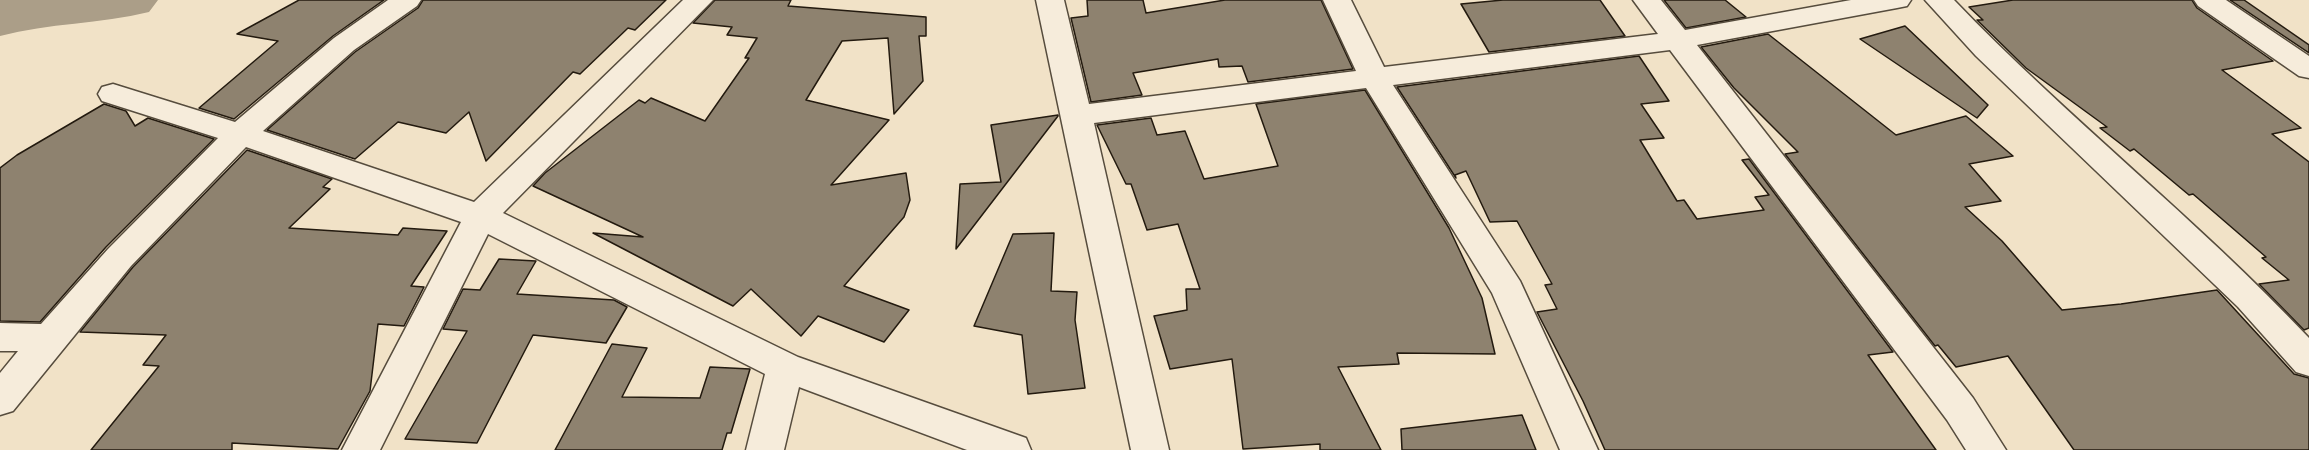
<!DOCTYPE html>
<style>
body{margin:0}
canvas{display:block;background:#f1e2c7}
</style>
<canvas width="2309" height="450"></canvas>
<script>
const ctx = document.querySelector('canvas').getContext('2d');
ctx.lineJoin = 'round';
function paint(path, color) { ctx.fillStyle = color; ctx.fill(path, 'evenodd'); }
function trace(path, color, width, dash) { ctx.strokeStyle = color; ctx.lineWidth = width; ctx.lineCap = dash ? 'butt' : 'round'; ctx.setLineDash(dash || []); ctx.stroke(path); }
const river = new Path2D(`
 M0,0H158L149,12C100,24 49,23 0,36Z`);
const building = new Path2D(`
 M299,0H384L333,36L234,119L199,108L278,41L237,34Z
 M423,0H666L635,30L628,28L580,74L573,72L486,161L469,112L446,133L398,122L355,159L267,130L355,52L418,8Z
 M715,0H791L788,6L926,17V36H919L923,81L894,114L888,38L842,41L806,100L889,120L831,185L906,173L910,200L904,217L844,286L909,310L884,342L818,316L801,336L751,289L733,306L593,233L643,237L533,186L545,173L639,100L645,103L651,98L705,121L749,58H745L757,38L727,35L732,27L693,23Z
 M1087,0H1143L1146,13L1225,0H1321L1353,69L1248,82L1242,66L1219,67L1218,59L1133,73L1142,95L1091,102L1071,18L1088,16Z
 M1503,0H1600L1625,36L1489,52L1461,4Z
 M1664,0H1725L1746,17L1686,28Z
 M2013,0H2192L2197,8L2273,61L2222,70L2301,128L2272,134L2309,162V328L2304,330L2259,284L2289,280L2262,258L2266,257L2193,194L2189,195L2134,149L2130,151L2100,128L2107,127L2026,68L1977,20H1983L1969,7Z
 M2230,0H2244L2309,45V53Z
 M1905,26L1988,105L1977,118L1860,39Z
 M1768,34L1896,135L1966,116L2013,156L1969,164L2001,201L1965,207L2002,241L2062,310L2121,304L2217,290L2294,374L2309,378V450H2074L2008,356L1956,367L1938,345L1935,346L1785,154L1798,152L1734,88L1701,47Z
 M1639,56L1669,101L1641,104L1664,138L1640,140L1677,201L1684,200L1697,219L1764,210L1755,197L1769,195L1742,160L1749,159L1893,352L1868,355L1936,450H1605L1583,401L1537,312L1557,309L1545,285L1552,284L1517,221L1490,222L1466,171L1455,175L1456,178L1397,87Z
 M1365,90L1449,228L1482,298L1495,354L1397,353L1399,364L1338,367L1381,450H1320V444L1243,449L1232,359L1170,369L1154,316L1187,310L1186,289H1200L1178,224L1147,230L1131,184H1126L1097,125L1151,118L1157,135L1185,131L1204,179L1278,166L1256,104Z
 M104,104L126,111L135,126L148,118L214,139L106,247L40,322L0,321V168L17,155Z
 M1058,115V116L956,249L960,184L1001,182L991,125Z
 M247,150L332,179L323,187L330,189L289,228L398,235L403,228L447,231L411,286L424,287L404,326L378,324L370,391L338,449L232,443V450H91L159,366L143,365L166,335L80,332L133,267Z
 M1054,233L1051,291L1077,292L1075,320L1085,388L1028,394L1022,335L974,326L1013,234Z
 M499,259L536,261L517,294L614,300L627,307L606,343L533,335L477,443L405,439L467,331L443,329L463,289L480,290Z
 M612,344L647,348L622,397L700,398L710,367L750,369L731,433H727L722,450H555Z
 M1522,415L1536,450H1402L1401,429Z`);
const minor = new Path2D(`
 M388,0H421L417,6L354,50L263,131L474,202L683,0H713L503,213L798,357L1026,438L1031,450H967L799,387L784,450H746L765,374L488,234L380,450H342L461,222L246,147L131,266L13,411L0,415V373L18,351H0V323L41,324L108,249L218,138L102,101L98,94L102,87L113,84L235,122L334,38Z
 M1036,0H1064L1089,104L1356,71L1323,0H1351L1384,67L1658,34L1633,0H1661L1685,30L1851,0H1911L1907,6L1897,8L1697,45L1973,398L2006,450H1966L1947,420L1670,50L1393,85L1520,281L1598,450H1560L1492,293L1366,88L1094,123L1169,450H1131Z
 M1925,0H1954C2067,118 2197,219 2309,338V376L2296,372L2238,307L1976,56Z
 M2194,0H2226L2309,56V78L2299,76L2198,6Z`);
paint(river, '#ab9e88');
paint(building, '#8e826f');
trace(building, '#231a0f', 1.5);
trace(minor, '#564c3d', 3);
paint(minor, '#f6ecdb');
</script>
